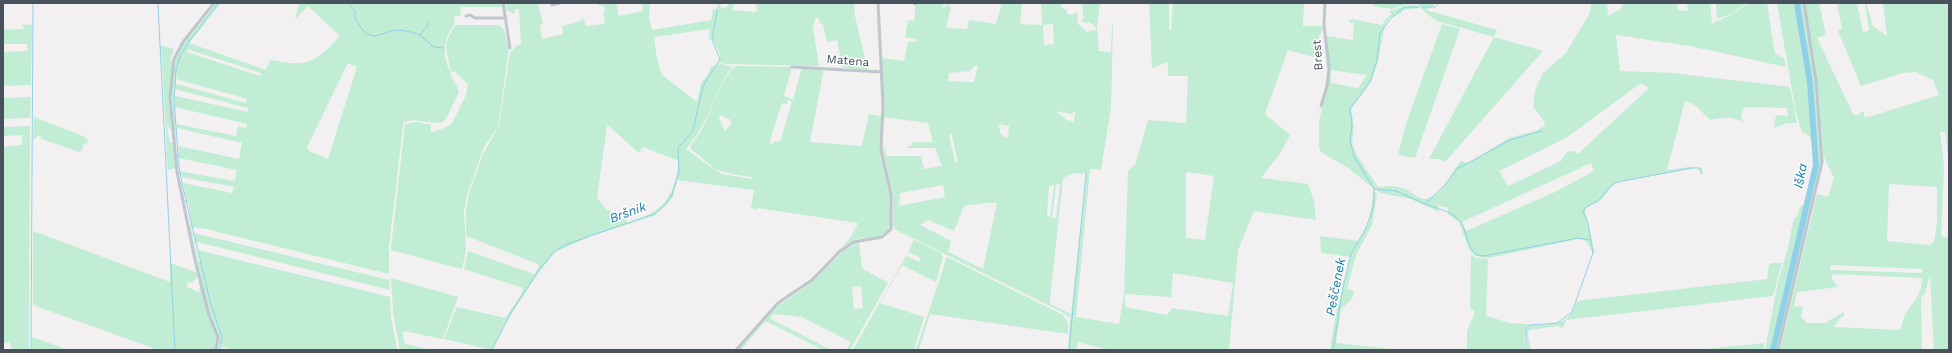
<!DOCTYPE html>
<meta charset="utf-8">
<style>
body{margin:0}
#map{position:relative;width:1952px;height:353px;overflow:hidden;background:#f2f0f0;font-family:"Work Sans",sans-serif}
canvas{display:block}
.frame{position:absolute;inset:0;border:4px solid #48525c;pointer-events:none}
</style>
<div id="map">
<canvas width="1952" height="353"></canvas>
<div class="frame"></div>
</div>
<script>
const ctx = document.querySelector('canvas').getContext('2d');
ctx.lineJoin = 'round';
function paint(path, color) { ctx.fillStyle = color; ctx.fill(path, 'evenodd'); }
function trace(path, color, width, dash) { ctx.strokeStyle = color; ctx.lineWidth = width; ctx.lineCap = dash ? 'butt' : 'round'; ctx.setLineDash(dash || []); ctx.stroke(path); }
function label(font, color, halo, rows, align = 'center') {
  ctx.font = font + ' "Work Sans",sans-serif'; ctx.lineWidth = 3; ctx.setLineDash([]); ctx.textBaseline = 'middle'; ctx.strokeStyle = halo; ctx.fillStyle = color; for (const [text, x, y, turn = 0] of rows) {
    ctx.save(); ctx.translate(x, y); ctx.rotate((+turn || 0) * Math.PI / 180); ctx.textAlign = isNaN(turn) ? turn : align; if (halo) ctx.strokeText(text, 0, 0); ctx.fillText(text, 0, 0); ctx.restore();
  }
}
const green = new Path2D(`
 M216,3H219V6L189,43L266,70L270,60C308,67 314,64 340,36L308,6L295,19L299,3H502L503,7H461L460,16H454L455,23C443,40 442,53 450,72C452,79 457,85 459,92L448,115L443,122L435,123L412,120L404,122L403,125L389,247V274L206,229L191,227L194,242H196L194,233L389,280L390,290L197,242L194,244L199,262H201L198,250L390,297L391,316L397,350H236L222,347V342L219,350H218C222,334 212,321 208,306C201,279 195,252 189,225H192L188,202H184V200H187L186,195L183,194L185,193L183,183L232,193L234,187L182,177L181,174H178V171L235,181L237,170L179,158L176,156V154L179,153L178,146L239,159L242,143L177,128V126H175L176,140H175C173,112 167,72 181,48C191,32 206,19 216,3ZM187,49L261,73L260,76L187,52ZM348,63L357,67L328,159L309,151L307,147ZM175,73L177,74L176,79L247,99L246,103L176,84V81H174ZM174,85H175V89L248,108V112L175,96L173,93ZM173,97H175V107L247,124L246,128L238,126L236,136L176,124L174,111H176L174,108Z
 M505,3H542L538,4L543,23L540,25L542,39L563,34L562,26L581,21V19L583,18L586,26L604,24L605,22L603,12H605L604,5L599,6L598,3H616L619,16L643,11L642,3H650L649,17L652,30L711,20L713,9H716L718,3H720L721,9L729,6L728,3H734L732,10L754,12L757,11L756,3H854L855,16L868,71L842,67L837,40L827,42L823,24H820L818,17L815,19L813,28L819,66L725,64L719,62L720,54L712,39H709L710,29L654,37C655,49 658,65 662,75L697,102L701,84L709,73L711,66H716L718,63L733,67C727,72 724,81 720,88C710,109 702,132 686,149L715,170L722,174L752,179V177L731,174L715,169L690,148C692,142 697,138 700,133C709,118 723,74 736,66L792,67L784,95L793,100L802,67L824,68L810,142L862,146L869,114L881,116L880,152L889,192L890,222L888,230L880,236L858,239L843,246L851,237L858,223L757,208L756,210L751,208L754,190L677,180L673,196L668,203L654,216L594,235L555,252L539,272L506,322L492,350L444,339L457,307L505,318L521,295L523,288L464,269L468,251L534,274L539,267L538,264L466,236V210L469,193L484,152L499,126L510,53L516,46L524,43H521L519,9H515L514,14L506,10ZM788,100L792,102L780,142L775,141L773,144L769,143L782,103L787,104ZM720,115L731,120V124L725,131L719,118ZM607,126L610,127L639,153L643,147L679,161C674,198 663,213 627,223V220C619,217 614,211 606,209L597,198Z
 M916,3H944L942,7L944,8L949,3V7H951L946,28L967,29L969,20L996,24L1002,3H1022L1020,24L1042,25L1041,3H1060L1062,8L1067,10V14L1072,15L1077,12L1078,24L1087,32L1095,30L1097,28L1089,22L1087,23L1081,21L1084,18L1082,5L1080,3H1100L1097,26L1099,51L1111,52L1112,24H1113L1111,107L1101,170L1090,169L1076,317L1119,324L1124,294L1128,170L1135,165L1148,120L1186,123L1188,76H1168V62L1152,68L1149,3H1169V29L1171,31L1173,3H1304L1303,26H1324L1319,37L1318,58L1288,50L1265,114L1290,135L1281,152L1261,178L1308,184L1314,201L1316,220L1254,211L1238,250L1229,350H1109L1078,342L1076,350H1068L1070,319L1114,326L1072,319L1062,312L896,230L893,225V201L883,147H885L886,156H921L924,169L942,166L935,148H906L912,145V142H933L928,123L884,117L882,58L904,61L908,42H915L918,40L905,37L908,20L914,21ZM1053,24L1054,44L1044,45L1043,25ZM978,65L974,82L948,81L949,73L970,71L975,66ZM1056,111L1072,114L1075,111L1074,124L1072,121L1067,120ZM999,124L1009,126L1008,138C1001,137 999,132 999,124ZM951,132L958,162L957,163L955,162L949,135ZM1186,172L1214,176L1205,240L1186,238ZM1073,173L1086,174V180L1071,314L1050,304V300L1063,178ZM1060,184L1056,218H1052L1056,185ZM943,185L945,197L899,206L900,193ZM1051,185H1054L1050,218L1047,214L1049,187ZM985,203H997L983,269L948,252L951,241L920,225L928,220L954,231L964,206ZM1173,273L1233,283L1228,316L1172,308L1167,315L1125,307V294L1171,297Z
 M1374,3H1437L1426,10L1497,30L1494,37L1543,51L1445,162L1439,159H1429L1494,37L1437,21L1427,14L1417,4L1405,5L1392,9L1373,6Z
 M1591,3H1607L1608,16L1622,8V3H1677L1678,10L1688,11L1687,3H1710L1712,24L1734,13L1749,3H1767L1775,54L1784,58L1786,67L1690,46L1616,35L1620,71L1673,73L1790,87L1797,123H1787L1774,128L1776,115L1788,116L1787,108L1745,107C1741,113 1740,118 1744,123C1735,116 1721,117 1710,120L1695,105L1685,101L1667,170L1690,167L1702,168L1703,174L1699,170L1696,168L1617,182C1609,187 1606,196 1598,202C1593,205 1588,205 1585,211L1595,253L1593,254C1589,245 1588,240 1578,239L1488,258L1475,256L1469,249L1459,222L1449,215L1447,207L1438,206L1439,212L1411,199L1380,193L1348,168L1321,152L1319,147V121L1330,73L1326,36L1353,40L1354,23H1349L1351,19L1382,25L1387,17L1392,15L1389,11C1399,10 1412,1 1420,8L1403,10L1400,14L1389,18L1385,24L1378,61L1371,82L1351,109L1354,126L1352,144L1358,157L1378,187C1386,186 1395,186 1403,188C1417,193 1420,206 1436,194C1447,185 1452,171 1461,161L1466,163L1470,162L1509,138L1535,131L1545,126L1544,121L1533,107L1535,90L1543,73L1566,53L1590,13ZM1331,70L1367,75L1358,88L1331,83ZM1641,83L1649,88L1578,154L1574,151L1567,152L1561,161L1508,186L1499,171L1566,138ZM1591,163L1594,170L1592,172L1555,192L1466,231L1462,222Z
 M1716,3H1747L1731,14L1717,19Z
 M1777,3H1794L1797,9L1808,78L1812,138L1802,132L1796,113Z
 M1800,3H1803L1814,68L1821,161L1777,350H1775L1801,235L1817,171L1812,78Z
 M1805,3H1819L1826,35L1817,38L1853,114L1858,115L1863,111L1865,118L1939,95L1933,80L1916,72L1903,73L1861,86L1838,31L1842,29L1837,3H1857L1863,32H1865L1869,30L1865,3H1866L1873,26L1887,36L1883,3H1949V165L1945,132H1940L1944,166L1941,233L1943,237L1949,238V350H1934L1930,276L1925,293L1921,298L1922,350H1780L1817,194L1828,197L1834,178L1823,155L1817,78ZM1889,184L1937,187V222L1934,242L1929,245L1887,241ZM1831,265L1922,269L1923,270L1921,273L1830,270ZM1834,274L1922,278C1923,294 1912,303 1905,315C1902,320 1903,326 1899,330L1834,327L1839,319L1844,316V312L1825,323H1807L1801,317L1803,307L1794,306L1797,292L1838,287L1832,279V275Z
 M23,24L32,25L31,85L3,86V52L28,51L27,44H3V30L24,29Z
 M1442,24L1460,29L1415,158L1398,155L1406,124Z
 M456,25H498L504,30L509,48L498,127L484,147L467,195L464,211L466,250L462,269L391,250V248L405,124L416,122L431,125V133L451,125L466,95L468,84L454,71L451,72C447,48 441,46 456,25Z
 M161,45L174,49L170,60L173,62L169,99L171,130L168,126L167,127L170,142L173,143L175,168L168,170L167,158L165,156H167L165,153L167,151Z
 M31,97L30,118L3,119V98Z
 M34,117L85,137L89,141L83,145L82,150L79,152L42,139L39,135L33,140Z
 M30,126L29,350H13L9,342L3,343V147L22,145V135L3,136V127Z
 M1374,191L1377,194L1372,225L1356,255L1347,289L1354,291C1353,302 1347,302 1341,309L1336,343L1401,350H1330L1336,313L1351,257L1321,253L1320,236L1358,241L1369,222Z
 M1804,204L1770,350H1765L1778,282L1788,248L1794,217L1796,218L1800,207Z
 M33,231L170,282V263L198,273L200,279L197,277L193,282L187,283V287L199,292L200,287L198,282L200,281L216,336L215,350H158L33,305Z
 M914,240L941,253L943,257L936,282L902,265L880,303L924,317L914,350H853L906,256L919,262L921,258L908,252Z
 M859,242L862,268L888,283L850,350H846L851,342L802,317L775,314L771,316V319L831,350H823L768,322H764L741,350H738L776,307L807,286L843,251ZM861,286L863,308L854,309L852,287Z
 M1471,255L1475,258L1488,259L1486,316L1510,323L1528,324L1524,340L1525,350H1467V331L1475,312L1470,308Z
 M947,257L1063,315L1068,323V334L930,314L919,350H916Z
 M1775,263H1782L1773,296L1566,320L1563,328L1558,326L1529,330L1528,335L1531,350H1527V331L1529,326C1553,322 1567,329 1577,301L1767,279L1769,264Z
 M391,278L458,297L443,339L403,331V337L405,344L433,350H400L393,312Z
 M32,337L63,348V350H32Z
 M1765,343L1763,350H1694Z`);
const stream = new Path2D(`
 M158,3L175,350
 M218,3L188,43L180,56L176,70L174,100L179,167L183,188L210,301L222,337L220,350
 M348,3L355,11V19L366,34L375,36L395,30L406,31L418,34L434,47L443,48
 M1422,7H1435L1439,3
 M420,35L427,27L429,21
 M1375,189L1396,191L1425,204L1446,184L1457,169L1510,140L1542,131
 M1425,204C1435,208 1450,211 1458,219C1468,228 1465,246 1477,255L1484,256L1578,238L1590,240
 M31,350L33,3
 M492,350L512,311L539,270L554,252L565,245L593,235L654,214L665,205L672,195L679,172L678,148L693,131L703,86L720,59L712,40L717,11
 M1069,350L1086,174
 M1333,350L1343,287L1351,254L1366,228L1373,208L1374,189L1354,156L1350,140L1352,125L1350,109L1371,80L1377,60L1380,33L1391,18L1404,7H1419
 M1526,350V331L1529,325L1557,323L1572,312L1593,253L1588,223L1583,211C1587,204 1593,205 1599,200C1605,194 1609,185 1618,182L1691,168H1699L1702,174`);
const river = new Path2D(`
 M1773,350L1816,165L1810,83L1797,3`);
const minor = new Path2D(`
 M214,3L183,42L174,59L170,98L177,172L195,260L209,315L218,337L216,350
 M503,3L510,48
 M915,4L916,3
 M552,5L560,3
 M466,16L470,15L475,18H506
 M792,67L882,72
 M1321,106L1327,86L1329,69L1324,25L1325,3
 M736,350L778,303L812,280L840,251L854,242L882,237L891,229V195L881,149L883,105L878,3
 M1778,350L1822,162L1816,81L1804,3`);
const streetNames = [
 ["Brest",1318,55,-94],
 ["Matena",848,61,5]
];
const waterNames = [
 ["Iška",1801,176,-79],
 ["Bršnik",628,213,-20],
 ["Peščenek",1336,287,-79]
];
paint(green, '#c0edd4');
trace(stream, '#90d1e8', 1);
trace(river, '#90d1e8', 6);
trace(minor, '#bec6ce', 3);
label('12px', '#48525c', '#fff', streetNames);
label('italic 13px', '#137ea5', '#fff', waterNames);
</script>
